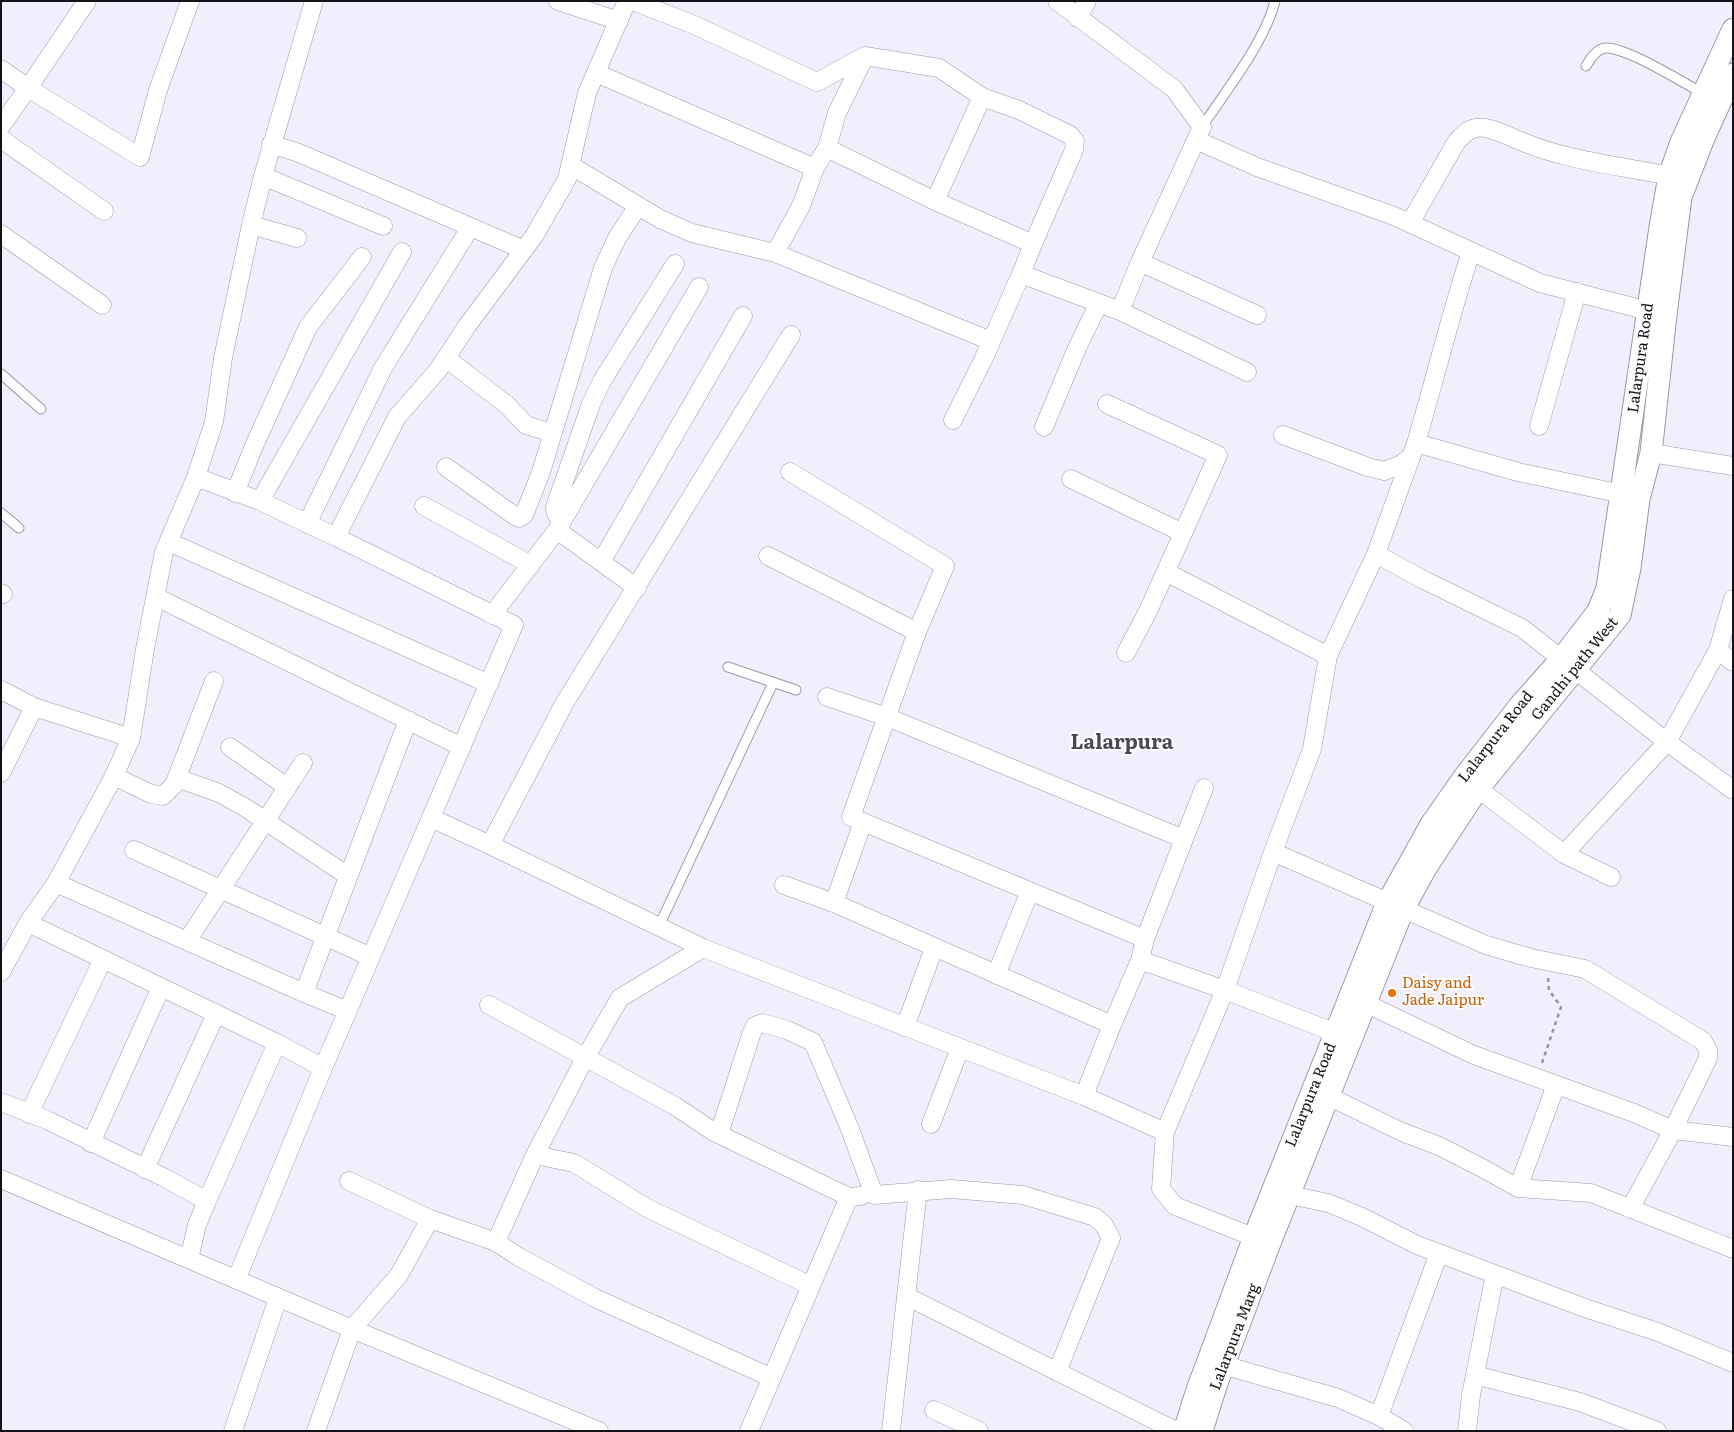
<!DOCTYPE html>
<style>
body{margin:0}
#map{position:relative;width:1734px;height:1432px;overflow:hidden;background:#f2eefd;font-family:Literata,serif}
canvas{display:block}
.frame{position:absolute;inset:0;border:2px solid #141218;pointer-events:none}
</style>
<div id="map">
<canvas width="1734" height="1432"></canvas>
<div class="frame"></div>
</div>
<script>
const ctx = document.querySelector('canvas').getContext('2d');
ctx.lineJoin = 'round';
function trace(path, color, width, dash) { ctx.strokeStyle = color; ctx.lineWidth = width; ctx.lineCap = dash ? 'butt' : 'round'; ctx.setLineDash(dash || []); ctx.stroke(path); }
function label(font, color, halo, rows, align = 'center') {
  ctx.font = font + ' Literata,serif'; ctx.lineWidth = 4; ctx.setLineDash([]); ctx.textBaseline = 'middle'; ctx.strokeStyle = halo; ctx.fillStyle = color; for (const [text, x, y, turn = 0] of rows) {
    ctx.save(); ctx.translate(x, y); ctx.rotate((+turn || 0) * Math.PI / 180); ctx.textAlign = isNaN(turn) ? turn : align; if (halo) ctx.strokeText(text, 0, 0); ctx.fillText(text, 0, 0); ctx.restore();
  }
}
const path = new Path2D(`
 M1542,1063L1561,1007L1549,990L1548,978`);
const service = new Path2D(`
 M1586,66C1590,59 1597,49 1605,48C1625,46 1683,83 1703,93
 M1202,127C1225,92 1265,42 1275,1
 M1,374L41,409
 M1,513L19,528
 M728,667L796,690
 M659,926L773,683`);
const minor = new Path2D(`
 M314,1L263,176L251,225L223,358L214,422L196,477L260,501L336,537L397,417L438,370L467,326L534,236L567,179L587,93L627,1
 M558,1L619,21
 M633,1L692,24L817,82L865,56L939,68L982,97L1019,110L1070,135L1075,141L1074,150L1033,244
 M1057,1L1174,89L1202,127L1196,140L1257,167L1394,216L1540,283L1660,314
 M1078,18L1087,1
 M1,69L28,88L87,1
 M596,73L815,168
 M1,126L28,88L140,157L158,90L190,1
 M1,139L104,211
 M271,144L299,153L524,250
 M827,148L935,201L1033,244L1021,274L1120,311L1247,372
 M570,165L660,219L692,233L775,253L991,341
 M263,176L383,226
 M935,201L982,97
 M1410,223L1457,141C1463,135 1468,129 1476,128C1488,125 1512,138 1523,142C1568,161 1622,166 1669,176
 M251,225L297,238
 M1,234L102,305
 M1471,252C1450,315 1435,380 1416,443L1518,472L1622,494
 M775,253L801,206L815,168L827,148L837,113L865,56
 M1140,262L1257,315
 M1120,311L1140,262L1196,140
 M446,358L507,405L526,425L552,433
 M1107,404L1218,455L1149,609L1126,653
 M953,420L983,360L1021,274
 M1539,426L1577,292
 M1044,427L1077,348L1099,303
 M1283,435L1368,467L1384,471L1400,465L1411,457L1416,443
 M1651,453L1733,466
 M446,467L515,516L519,518L524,515L541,472L603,268L617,238L638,206
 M790,472L945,566L917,632L851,817L1145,939
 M1071,479L1183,533
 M235,493L254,446L308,327L362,257
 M260,501L402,252
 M424,506L531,565
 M563,520C557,517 555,513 555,507L591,404L602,381L675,264
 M307,524L383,368L465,236
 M557,530L637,588
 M169,542L489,684
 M1376,554L1411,457
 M768,556L917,632
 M601,562L743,316
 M1166,572L1328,656
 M1,593L3,594
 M156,597L462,747
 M492,615L557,530L699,287
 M1718,650L1733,662
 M1,690L34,707L131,738
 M827,697L887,717L1184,839
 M230,747L287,787
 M1,773L34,707
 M114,776L151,794L163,796L174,785L214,681
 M177,778L219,793L246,808L348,876
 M1469,782L1564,854L1611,877
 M431,818L490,845L703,948L1084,1096L1165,1132
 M490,845L564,704L791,335
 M134,850L371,957
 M1273,852L1486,945L1531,958L1585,969L1703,1041L1708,1050V1058L1673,1130L1630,1209
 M1564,854L1667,742L1733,790
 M56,883L304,993L348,1011
 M784,885L834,903L1112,1025
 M834,903L863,822
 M28,923L277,1043L323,1068
 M187,941L303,763
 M1140,960L1225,990L1346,1037
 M1,972L28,923L56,883L114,776L131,738L145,649L164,552L196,477
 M996,975L1030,891
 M304,993L408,720
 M1365,1003L1474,1055L1634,1113L1673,1130L1733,1137
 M489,1005L675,1106L714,1132L849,1197
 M905,1027L934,948
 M1316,1093L1328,1096L1402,1132L1439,1146L1484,1169L1518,1188L1591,1193L1733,1249
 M1084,1096L1112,1025L1140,960L1145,939L1204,788
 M1,1102L47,1120L163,1177L207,1201
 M29,1114L103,959
 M931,1124L960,1048
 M719,1134L751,1035L755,1026L763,1023L787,1030L813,1042L850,1129L874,1195L951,1189L1023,1195L1095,1217L1104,1225L1111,1238L1057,1372
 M91,1143L161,987
 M535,1155L574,1163L647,1208L811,1286
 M145,1169L216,1014
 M1,1179L352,1329L599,1431
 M349,1181L430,1219L496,1242L535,1155L585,1058L620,998L703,948
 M1518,1188L1556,1085
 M1290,1195L1328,1203L1362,1217L1417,1245L1585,1308L1658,1332L1733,1363
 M496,1242L519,1257L595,1298L772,1378
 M1266,1242L1175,1206L1161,1189L1165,1132L1225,990L1273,852L1312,749L1328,656L1376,554L1422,579L1522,628L1667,742L1718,650L1733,599
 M189,1259L197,1225L207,1201L277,1043
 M236,1280L323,1068L514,625L336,537
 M906,1296L1176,1431
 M1223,1365L1338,1398L1379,1416L1404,1431
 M1475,1375L1580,1402L1657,1431
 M934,1410L979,1431
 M1379,1416L1439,1253
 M233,1431L278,1298
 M316,1431L352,1329L399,1275L430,1219
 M749,1431L849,1197L861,1196
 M891,1431L918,1190
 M1467,1431L1471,1395L1495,1274`);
const tertiary = new Path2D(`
 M1184,1431L1197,1390L1254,1237L1387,903L1431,824L1464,777L1520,705L1561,659L1598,611L1607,588L1660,227L1669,176L1681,142L1733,29
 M1202,1431L1217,1383L1270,1243L1403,910L1426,868L1478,789L1620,615L1630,568L1639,499L1651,453L1666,315L1681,197L1704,138L1733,74`);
const markers = [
 [1392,993,5,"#e8710a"]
];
const streetNames = [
 ["Lalarpura Road",1641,358,-82],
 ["Gandhi path West",1575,669,-51],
 ["Lalarpura Road",1496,737,-52],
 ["Lalarpura Road",1311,1095,-68],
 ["Lalarpura Marg",1235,1337,-69]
];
const foodNames = [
 ["Daisy and",1402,984],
 ["Jade Jaipur",1402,1001]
];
const districtNames = [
 ["Lalarpura",1122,743]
];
trace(service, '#9d98a9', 11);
trace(minor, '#9d98a9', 19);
trace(tertiary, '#9d98a9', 23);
trace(path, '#9895a0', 2.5, [4, 4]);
trace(service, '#fff', 9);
trace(minor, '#fff', 18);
trace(tertiary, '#fff', 21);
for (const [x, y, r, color] of markers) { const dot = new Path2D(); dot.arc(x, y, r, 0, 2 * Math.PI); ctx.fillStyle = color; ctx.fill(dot); trace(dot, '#fefefe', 2); }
label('15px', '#141218', '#fefefe', streetNames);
label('15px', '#c56008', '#fefefe', foodNames, 'left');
label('bold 20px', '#4c4756', '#fefefe', districtNames);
</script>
